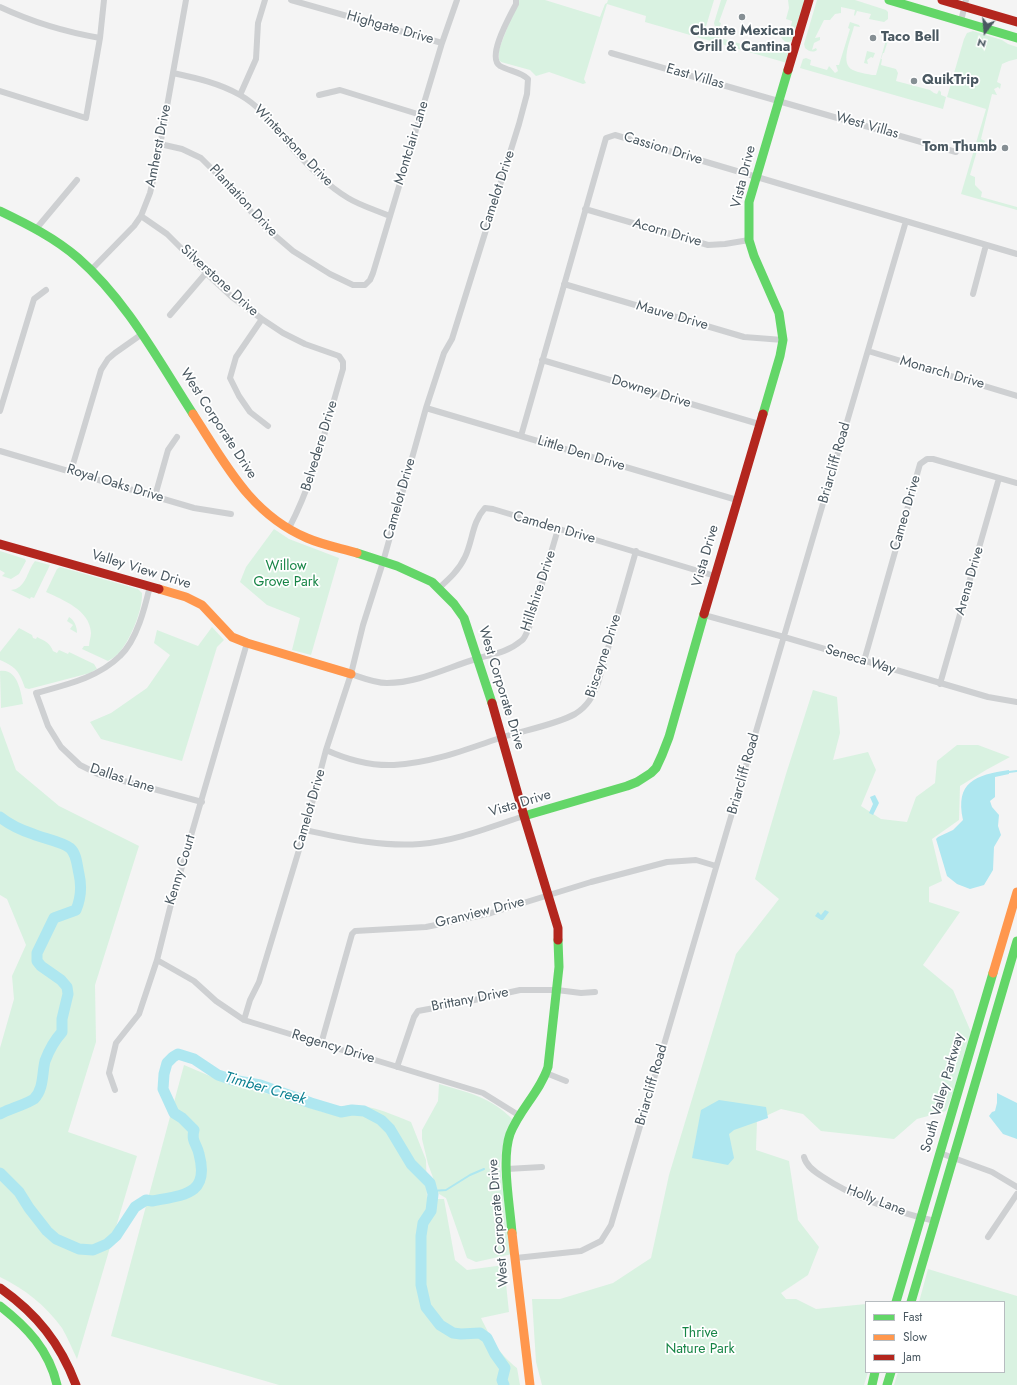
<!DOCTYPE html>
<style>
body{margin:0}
#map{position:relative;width:1017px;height:1385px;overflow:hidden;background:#f4f4f4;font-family:Jost,sans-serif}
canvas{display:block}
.legend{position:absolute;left:865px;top:1301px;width:140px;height:72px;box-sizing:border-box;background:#fff;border:1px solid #b7bcc0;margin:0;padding:5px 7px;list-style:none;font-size:12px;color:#4a5861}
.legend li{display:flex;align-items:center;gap:8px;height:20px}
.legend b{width:20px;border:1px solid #b7bcc0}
.north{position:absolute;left:965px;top:12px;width:40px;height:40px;-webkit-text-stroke:3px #fff;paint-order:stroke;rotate:196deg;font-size:11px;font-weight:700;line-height:16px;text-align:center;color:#4a5861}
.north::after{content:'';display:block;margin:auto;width:14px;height:18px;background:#4a5861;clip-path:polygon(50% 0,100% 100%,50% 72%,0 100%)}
</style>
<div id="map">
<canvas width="1017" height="1385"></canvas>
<ul class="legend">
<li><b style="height:5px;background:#63d668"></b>Fast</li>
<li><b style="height:5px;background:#ff974d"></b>Slow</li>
<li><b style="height:5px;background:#b3261e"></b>Jam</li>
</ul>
<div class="north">N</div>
</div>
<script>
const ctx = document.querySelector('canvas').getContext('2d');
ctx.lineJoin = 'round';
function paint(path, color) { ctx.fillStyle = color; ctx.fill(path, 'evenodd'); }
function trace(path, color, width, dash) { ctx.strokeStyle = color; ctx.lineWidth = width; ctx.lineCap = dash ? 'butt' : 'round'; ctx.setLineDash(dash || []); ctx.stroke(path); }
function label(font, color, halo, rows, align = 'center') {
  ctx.font = font + ' Jost,sans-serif'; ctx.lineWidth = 3.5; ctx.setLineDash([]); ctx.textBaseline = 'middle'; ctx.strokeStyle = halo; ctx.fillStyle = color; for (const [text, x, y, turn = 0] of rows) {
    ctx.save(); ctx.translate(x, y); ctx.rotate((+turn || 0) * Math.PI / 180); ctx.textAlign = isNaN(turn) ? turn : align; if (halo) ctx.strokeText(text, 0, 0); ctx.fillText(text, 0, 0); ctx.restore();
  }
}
const green = new Path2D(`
 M518,0H545L600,17L605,4L607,3L608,0H714L704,33L748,46L746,49L749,50L752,47C759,50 765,52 772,52C778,51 780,49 786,50L789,53L787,63L645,22L646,16L607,4L584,79L586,83L583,84L549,72L536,76L530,70L501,62L499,60V49Z
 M721,0H727L719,22L721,23L719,30L715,27L714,23Z
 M788,0H806L792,41C787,43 784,42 781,37L782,33L788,35L792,22V21L786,19L789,8Z
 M817,0H855L886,10L888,12V19L884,22L869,19L871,14L857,11L855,16L854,15L855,10L841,7V13L835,14L830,20H824L815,38L820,37V40L814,43L812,50L816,48L817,50C813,53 808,51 805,48L804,44Z
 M850,22L859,25L860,27L854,26C852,36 840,61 851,69C855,72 867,74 872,75H876L888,33L890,34L884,53H883L881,59H882L881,65L896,69L898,73L896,81L930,90L934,93L937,94L939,90L941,92V95L946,97L943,109L800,68L803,59L806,58L811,60L810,65L827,70L829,66L835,73L838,71L836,65H839L850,29L848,28Z
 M973,31L1002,40L1008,44L1017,47V59L1009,61L1002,64L997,82L1001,84L1000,89L998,87L994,89L997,95L992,94L981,139L985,141L984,145L979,144L970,175L975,177V185L982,192L981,197L1017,207V210L961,194L986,109L947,97L964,39L967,33Z
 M867,51L875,53L873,58L871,57L867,60L868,64L864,63Z
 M274,529L289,539L339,558L311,655L292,650L300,618L267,605L240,582L246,567Z
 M0,551L25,559L26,561L19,574L11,579L2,576L5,573L0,570Z
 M35,561L50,565L34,598L31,597L30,599L11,590C26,589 27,571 35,561Z
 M60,567L138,589L142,593C143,610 130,641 118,654C115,657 111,659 108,661L82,649L84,646H89C89,642 91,637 91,633C90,610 63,600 46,592L57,569Z
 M69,617C74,620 77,626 77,633L70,629L73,625L67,621Z
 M212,627L224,640L217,647L182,761L101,739L90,722L111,713L147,688L170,655L154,643L157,630L198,646Z
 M19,628L32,635L33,638L36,639L37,637C45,641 50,643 53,651L57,653L59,650L68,654L69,652L94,664L97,669L90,673L29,689L25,688C19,671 16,667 0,660V652Z
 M0,671C17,668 21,691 23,704L1,708Z
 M813,690L837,697L840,733L833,760L868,752L876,770L861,806L881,819L907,822L916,797L935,783L937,761L957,745H978L1010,757L986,770L960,786L959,820L932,839L942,881L929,887V902L960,912L923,965L953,990L971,1032L954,1090L946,1111L917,1119L894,1139L821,1131L803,1114L781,1109L757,1120L756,1150L789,1161L798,1220L819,1247L808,1275L781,1293L786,1299H796L816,1309L866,1304V1372H868L864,1385H542L536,1362L532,1299H560L613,1283L651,1258L669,1175L736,954L779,899L755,879L786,774Z
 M0,726L16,770L59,806L139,846L95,985L96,1042L68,1132L137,1156L77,1359C72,1349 68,1338 62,1328C46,1306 25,1289 0,1277V1048L14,999L12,976L26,945L7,899L0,895Z
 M184,1065L224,1082L272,1095L326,1113C332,1111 338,1106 344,1106C366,1102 391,1114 411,1122L426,1160L427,1199H444L455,1260L467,1270L504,1265L509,1312L481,1318C491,1338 498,1353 517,1368L520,1385H279L111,1336Z
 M439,1084C467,1092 493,1098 513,1120L503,1143L500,1165L512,1254L476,1262L467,1258L446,1198L439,1194L428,1164L422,1139V1130L438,1101Z
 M928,1269L1017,1296V1385H894L898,1372H1004V1302H919Z`);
const water = new Path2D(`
 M1009,770V774L995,777V797L990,801L992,807L999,815L998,826L1001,835L994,847L993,870L984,885L970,889L957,884L947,876L936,839L938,837L953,830L963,820C955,782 975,775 1009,770Z
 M875,795L879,803L873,815L869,813L873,804L870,797Z
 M825,910L829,912L823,920H821L815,916L818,912L821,915Z
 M997,1093L1017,1103V1139L1003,1134L989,1116L992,1112L995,1111L997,1103Z
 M719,1100L766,1107L768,1118L734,1130L729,1134L734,1158L728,1165L692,1158L701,1110Z`);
const stream = new Path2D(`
 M1009,772L1017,771
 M432,1191L446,1190L470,1175L484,1169`);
const river = new Path2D(`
 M0,817C10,825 21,830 33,834C42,838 63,842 70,848C77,854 77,866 79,874C82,887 81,898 76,910L54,918L37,953V961L41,966L61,980L67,987L68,994L62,1019V1032C54,1041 49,1050 45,1061C42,1073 44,1089 34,1099C29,1103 7,1110 0,1114
 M0,1173L19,1192L29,1208L47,1231L56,1239L79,1249L93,1250L107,1244L116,1236L135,1207L146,1200L152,1201C184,1195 210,1195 199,1154C197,1144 191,1142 194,1130L182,1118L174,1113L163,1089L164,1074L167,1063L173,1057L178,1054L194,1059L218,1075L233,1080L260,1085L311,1103L341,1112L352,1110L364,1111L381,1120L390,1129L411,1164L430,1183L433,1194L431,1211L423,1223L421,1236V1285L426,1307L440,1325L453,1333L461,1334L480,1333L487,1338L495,1354L505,1368L502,1380L504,1385`);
const street = new Path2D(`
 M291,0L442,43
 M0,7C32,22 65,32 100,38
 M961,21L966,0
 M611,53L956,152
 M173,73C196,78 219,83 240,95C263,108 274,127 291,147C308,165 326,185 348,198C361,206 376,210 390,216
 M0,91L86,118L100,38L104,0
 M240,95L256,59L258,23L265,0
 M319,95L340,90L421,115
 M160,144L182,149L201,158L229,186L237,196L265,227L293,251L330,274L353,285H365L370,280L373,273L442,43L457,0
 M585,209L708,245L725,244L749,240
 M141,216L167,234L206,273L232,297L262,319L283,333L305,344L339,356L343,362V369C327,422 315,479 289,528
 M36,229L77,180
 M90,271L134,226L141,216L150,193L156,168L186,0
 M564,284L744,337L783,340
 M973,294L986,245
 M170,315L206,273
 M262,319L236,357L230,378L239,396L250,412L268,426
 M868,351L1017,396
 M542,360L759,424
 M426,408L737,500
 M0,411L34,299L46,290
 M521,436L606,138L615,135L1017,254
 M0,451L194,508L231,514
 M71,471L101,370L108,359L115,353L142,334
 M155,496L168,450L177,437
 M150,586C145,607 137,640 120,656C98,678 65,685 36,693L48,726L61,747L80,765L98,774L202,802
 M439,588C449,579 459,570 465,557C473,540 472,522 485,508L493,509L715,576
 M704,615L784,637L988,697L1017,702
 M864,661L920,464L927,459H933L1017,483
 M351,674C363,678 374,683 387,683C419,683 448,667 479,658C494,654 508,652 521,641C525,639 526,633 529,628L558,529
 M940,684L999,478
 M326,750C348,760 370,766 394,765C433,763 467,749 503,737C525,730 555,725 575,714C588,706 593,696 598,683L636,551
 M305,830C343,838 381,847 420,844C456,841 490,827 524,816
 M157,960L194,981L216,1001L244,1020L483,1093L520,1116
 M244,1020L250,1000L259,982L305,830L326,750L351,674L363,625L383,562L426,408L444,353L452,339L519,124L527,94L528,79C521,72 509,71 500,66C486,57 510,16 516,4V0
 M321,1044L352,934L355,931L426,927L460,920L491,913L591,882L667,862L696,860L716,866
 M397,1067L414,1017L418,1011L456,1004L520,990H557L581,993L595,992
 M546,1073L566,1081
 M115,1090L109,1073L116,1043L139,1014L157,960L170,908L247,643
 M940,1153L992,1172L1017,1187
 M804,1157C806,1166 815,1172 823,1177C856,1199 896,1212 935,1221
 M507,1169L542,1167
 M988,1237L1017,1194
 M516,1258L581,1251L601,1241L611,1225L906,221`);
const fast = new Path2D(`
 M889,0L1017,38
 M0,211C27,224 55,238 78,258C127,301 158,360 193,414
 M763,414L780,356L783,340L779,313L754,256L749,240V202L788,70
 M357,553L397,566L432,582L454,604L464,618L492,703
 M524,816L627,786L637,782L651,773L656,768L662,755L669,737L704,614
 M512,1233C510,1205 501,1160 510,1134C519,1110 540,1092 548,1067L559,967L558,940
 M896,1302L993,973
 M911,1302L1017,941
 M0,1306C27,1327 49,1350 57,1385
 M872,1385L875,1372
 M887,1385L891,1372`);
const slow = new Path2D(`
 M193,414C225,463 250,514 307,538C323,545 340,548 357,553
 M159,589L186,597L202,605L232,637L247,643L351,674
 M993,973L1017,892
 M512,1233L530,1385`);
const jam = new Path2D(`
 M942,0L1017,22
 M788,70L809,0
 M0,544L159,589
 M704,614L763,414
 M492,703L524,816L558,928V940
 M0,1288C37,1314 60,1343 76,1385`);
const markers = [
 [742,17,4,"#868f94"],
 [873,38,4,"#868f94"],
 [914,81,4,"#868f94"],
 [1005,148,4,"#868f94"]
];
const streetNames = [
 ["Highgate Drive",390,28,16],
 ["East Villas",695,77,16],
 ["West Villas",867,126,16],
 ["Montclair Lane",412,143,-73],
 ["Amherst Drive",159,146,-79],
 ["Winterstone Drive",293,146,46],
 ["Cassion Drive",663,149,17],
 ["Vista Drive",744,177,-76],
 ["Camelot Drive",498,191,-72],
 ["Plantation Drive",243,201,47],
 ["Acorn Drive",667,233,16],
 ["Silverstone Drive",219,281,42],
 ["Mauve Drive",672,316,16],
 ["Monarch Drive",942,373,16],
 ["Downey Drive",651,392,17],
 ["West Corporate Drive",218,424,57],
 ["Belvedere Drive",320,446,-73],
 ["Little Den Drive",581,454,17],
 ["Briarcliff Road",835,463,-74],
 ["Royal Oaks Drive",115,484,17],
 ["Camelot Drive",400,499,-74],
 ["Cameo Drive",906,513,-74],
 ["Camden Drive",554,528,16],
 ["Vista Drive",706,556,-74],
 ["Valley View Drive",141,570,17],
 ["Arena Drive",970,581,-74],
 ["Hillshire Drive",539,591,-72],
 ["Biscayne Drive",604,656,-72],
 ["Seneca Way",860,660,17],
 ["West Corporate Drive",501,688,73],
 ["Briarcliff Road",744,774,-74],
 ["Dallas Lane",122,779,18],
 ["Vista Drive",520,804,-17],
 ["Camelot Drive",310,810,-74],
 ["Kenny Court",181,870,-73],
 ["Granview Drive",480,913,-14],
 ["Brittany Drive",470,1000,-11],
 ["Regency Drive",333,1047,17],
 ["Briarcliff Road",652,1085,-74],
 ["South Valley Parkway",943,1093,-74],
 ["Holly Lane",876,1201,21],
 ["West Corporate Drive",499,1223,-95]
];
const poiNames = [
 ["Chante Mexican",742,32,"center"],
 ["Grill & Cantina",742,48,"center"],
 ["Taco Bell",881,38],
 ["QuikTrip",922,81],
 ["Tom Thumb",997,148,"right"]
];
const parkNames = [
 ["Willow",286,567],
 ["Grove Park",286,583],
 ["Thrive",700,1334],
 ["Nature Park",700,1350]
];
const waterNames = [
 ["Timber Creek",265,1089,16]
];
paint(green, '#d9f2e1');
paint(water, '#aee7f0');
trace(stream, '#aee7f0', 2);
trace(river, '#aee7f0', 11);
trace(street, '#ced0d2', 6);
trace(fast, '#63d668', 9);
trace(slow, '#ff974d', 9);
trace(jam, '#b3261e', 9);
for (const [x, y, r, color] of markers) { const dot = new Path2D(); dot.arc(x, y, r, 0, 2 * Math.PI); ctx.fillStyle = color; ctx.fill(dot); trace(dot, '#fff', 1.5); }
label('14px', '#4a5861', '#fff', streetNames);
label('bold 14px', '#4a5861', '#fff', poiNames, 'left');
label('14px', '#178546', '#fff', parkNames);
label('italic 15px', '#0c8092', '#fff', waterNames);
</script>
